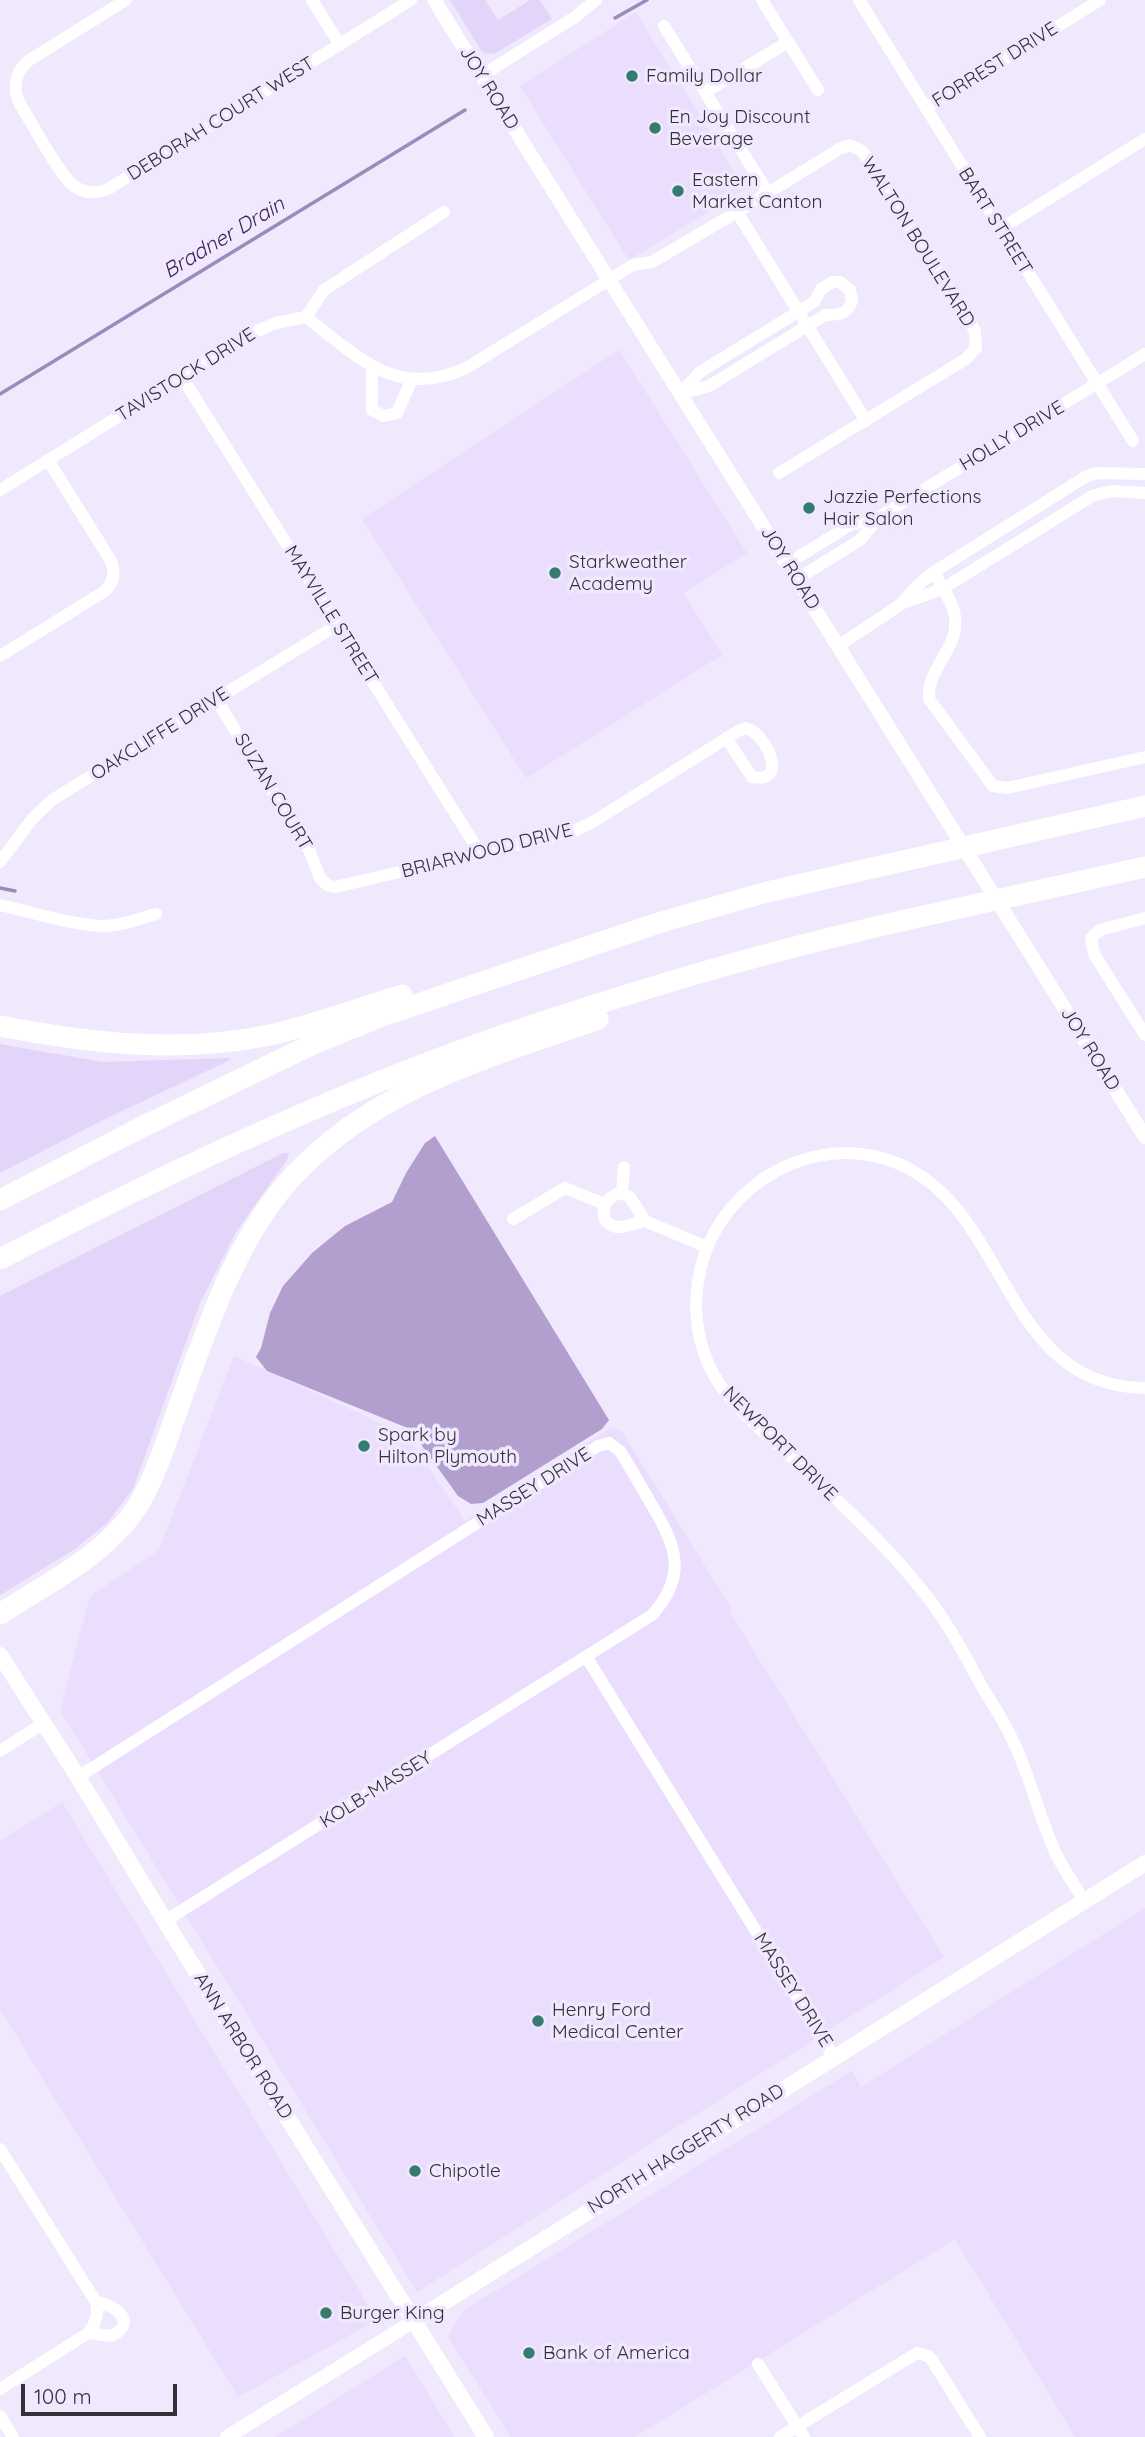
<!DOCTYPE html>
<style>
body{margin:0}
#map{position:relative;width:1145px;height:2437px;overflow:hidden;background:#f0e8fd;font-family:Quicksand,sans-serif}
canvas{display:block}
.scale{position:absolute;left:21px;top:2384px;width:156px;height:32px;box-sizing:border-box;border:4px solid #34303a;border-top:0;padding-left:9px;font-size:21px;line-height:24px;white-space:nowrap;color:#34303a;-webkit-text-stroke:5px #f0e8fd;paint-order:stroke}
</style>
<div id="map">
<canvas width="1145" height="2437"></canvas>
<div class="scale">100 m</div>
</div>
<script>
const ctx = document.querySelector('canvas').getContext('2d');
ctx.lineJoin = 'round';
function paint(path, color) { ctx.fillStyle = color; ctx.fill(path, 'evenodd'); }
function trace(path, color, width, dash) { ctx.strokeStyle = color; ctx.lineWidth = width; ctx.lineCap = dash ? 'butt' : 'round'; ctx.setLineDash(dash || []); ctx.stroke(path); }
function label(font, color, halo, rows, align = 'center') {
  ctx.font = font + ' Quicksand,sans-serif'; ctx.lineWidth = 7; ctx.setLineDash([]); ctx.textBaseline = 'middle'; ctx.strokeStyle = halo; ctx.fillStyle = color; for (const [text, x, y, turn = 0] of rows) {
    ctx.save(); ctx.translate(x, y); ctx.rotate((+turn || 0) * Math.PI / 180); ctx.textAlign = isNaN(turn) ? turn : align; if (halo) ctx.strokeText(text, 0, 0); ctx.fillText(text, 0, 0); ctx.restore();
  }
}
const built = new Path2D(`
 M636,12L745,189L629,260L520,86Z
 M619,350L747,553L683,593L722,655L526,778L362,519Z
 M234,1356L406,1435L465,1521L611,1428L621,1430L731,1608L729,1611L944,1957L417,2292L60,1710L90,1596L159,1550Z
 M62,1802L377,2320L238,2397L0,2009V1841Z
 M1145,1908V2437H1075L955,2239L635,2437H511L448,2337L463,2311L852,2071L861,2087Z
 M405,2356L455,2437H275Z`);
const green = new Path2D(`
 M450,0H485L498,20L530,0H540L552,19L494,54L484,53L481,50Z
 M0,1044L102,1062L231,1058L228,1061L103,1120L0,1173Z
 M283,1153H289L287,1160L236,1232L200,1303L133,1489L107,1523L75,1549L0,1595V1296Z`);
const forest = new Path2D(`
 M435,1136L609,1420L602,1429L483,1503L471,1504L458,1496L410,1429L267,1371L256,1357L261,1348L270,1313L283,1286L312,1253L345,1226L392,1202L406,1173L425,1143Z`);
const stream = new Path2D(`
 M615,18L647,0
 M0,394L465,110
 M0,888L15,891`);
const minor = new Path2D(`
 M126,0L28,61C15,73 12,88 20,104C31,122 60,176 74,186C85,194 98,194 110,188L411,0
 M312,0L340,45
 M762,0L818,90
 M859,0L1133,441
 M664,26L768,193
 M481,76L575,17L596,0
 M705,92L788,42
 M926,108L1100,0
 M737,212L866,421
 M1000,229L1145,139
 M832,282H840L850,290L852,301C847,315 838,315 825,315L709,386L680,394L700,372L814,302L821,289Z
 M306,317C358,357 398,401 468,367L633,265L652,262L737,212L839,149L850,145L862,151L868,159L975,331L976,348L966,359L779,473
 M306,317L324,290L444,212
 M372,366V410L384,416L397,413L412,379
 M182,377L480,853
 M0,490L253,333L276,323L306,317
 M787,564L850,525L879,517L1145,354
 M934,572C941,586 953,601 955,617C960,647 926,669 929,699L993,786L1007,788L1145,757
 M797,579L860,540L879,517
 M900,604L942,589L1094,495L1113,491L1145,493
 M838,646L900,605L918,585L934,572L1085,477L1097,473L1145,474
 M0,656L105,591C113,583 116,573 111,561L48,460
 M216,699L309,850L320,878L327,885L335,887L572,832L591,823L738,731L745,728C766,732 790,785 752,777L726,738
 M0,862L33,818L52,800L337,625
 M0,905C33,912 69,925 103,926C121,926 139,919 156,914
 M1145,918L1100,930L1091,938L1094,954L1145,1035
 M622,1193L630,1197L645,1221C636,1222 626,1228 617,1227C597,1225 600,1196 622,1193Z
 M622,1193L624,1167
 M513,1219L565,1188L605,1204
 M645,1221L707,1247
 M587,1658L834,2057
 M0,1751L44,1723
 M78,1777L598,1446L609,1443L620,1451C631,1469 642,1488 653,1507C677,1548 687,1576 652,1615L165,1921
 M1084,1901C1075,1886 1064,1870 1056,1854C1040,1819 1031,1780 1015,1745C1006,1724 993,1705 981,1685C966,1657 951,1629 932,1603C890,1547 839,1502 789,1455C759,1427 725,1402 708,1363C693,1329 693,1291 704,1256C718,1215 750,1181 791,1164C818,1153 849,1150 878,1157C1011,1189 994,1387 1145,1388
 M0,2149L96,2302C99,2314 96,2324 88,2333L0,2389
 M88,2333L112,2336C139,2321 114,2305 96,2302
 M758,2364L804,2437
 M0,2416L13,2437
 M780,2437L917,2353L928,2356L932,2360L980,2437`);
const tertiary = new Path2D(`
 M434,0L1145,1137
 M227,2437L414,2321`);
const secondary = new Path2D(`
 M0,1655L78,1777L165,1921L486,2437
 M414,2321L1145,1863`);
const motorway = new Path2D(`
 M0,1026C90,1043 179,1054 270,1035C314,1025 359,1008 402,995
 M0,1200L138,1129L313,1044L385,1015L658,923L767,892L1145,806
 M0,1259C176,1168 354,1084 542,1022C606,1001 670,981 735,963C870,925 1008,898 1145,867
 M0,1614C47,1583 105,1556 137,1507C154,1480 165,1445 176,1414C205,1334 235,1237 295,1174C379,1086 488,1058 598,1019`);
const markers = [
 [632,76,7,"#367b70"],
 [655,128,7,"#367b70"],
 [678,191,7,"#367b70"],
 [809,508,7,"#367b70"],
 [555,573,7,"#367b70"],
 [364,1446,7,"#367b70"],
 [538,2021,7,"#367b70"],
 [415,2171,7,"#367b70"],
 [326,2313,7,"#367b70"],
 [529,2353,7,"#367b70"]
];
const streetNames = [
 ["FORREST DRIVE",995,65,-32],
 ["JOY ROAD",489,88,58],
 ["DEBORAH COURT WEST",221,119,-32],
 ["BART STREET",995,221,58],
 ["WALTON BOULEVARD",918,242,58],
 ["TAVISTOCK DRIVE",186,375,-32],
 ["HOLLY DRIVE",1012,436,-31],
 ["JOY ROAD",790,568,58],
 ["MAYVILLE STREET",331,615,58],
 ["OAKCLIFFE DRIVE",160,734,-32],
 ["SUZAN COURT",273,792,59],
 ["BRIARWOOD DRIVE",487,851,-14],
 ["JOY ROAD",1090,1049,58],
 ["NEWPORT DRIVE",780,1444,45],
 ["MASSEY DRIVE",534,1487,-32],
 ["KOLB-MASSEY",376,1790,-32],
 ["MASSEY DRIVE",793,1990,58],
 ["ANN ARBOR ROAD",243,2046,58],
 ["NORTH HAGGERTY ROAD",686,2149,-32]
];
const poiNames = [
 ["Family Dollar",646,76],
 ["En Joy Discount",669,117],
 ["Beverage",669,139],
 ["Eastern",692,180],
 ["Market Canton",692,202],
 ["Jazzie Perfections",823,497],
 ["Hair Salon",823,519],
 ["Starkweather",569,562],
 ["Academy",569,584],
 ["Spark by",378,1435],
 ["Hilton Plymouth",378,1457],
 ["Henry Ford",552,2010],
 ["Medical Center",552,2032],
 ["Chipotle",429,2171],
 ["Burger King",340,2313],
 ["Bank of America",543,2353]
];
const waterNames = [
 ["Bradner Drain",224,238,-31]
];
paint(built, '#eaddfd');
paint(green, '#e3d4f9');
paint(forest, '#b39fce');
trace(stream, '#9e8ab8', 3.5);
trace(minor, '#fff', 12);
trace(tertiary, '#fff', 14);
trace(secondary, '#fff', 16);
trace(motorway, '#fff', 21);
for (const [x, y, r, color] of markers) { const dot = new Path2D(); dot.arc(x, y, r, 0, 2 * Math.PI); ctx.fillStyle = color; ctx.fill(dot); trace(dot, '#f0e8fd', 2.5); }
label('19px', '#34303a', '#f0e8fd', streetNames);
label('19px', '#34303a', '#f0e8fd', poiNames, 'left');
label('italic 21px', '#3e225b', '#f0e8fd', waterNames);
</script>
